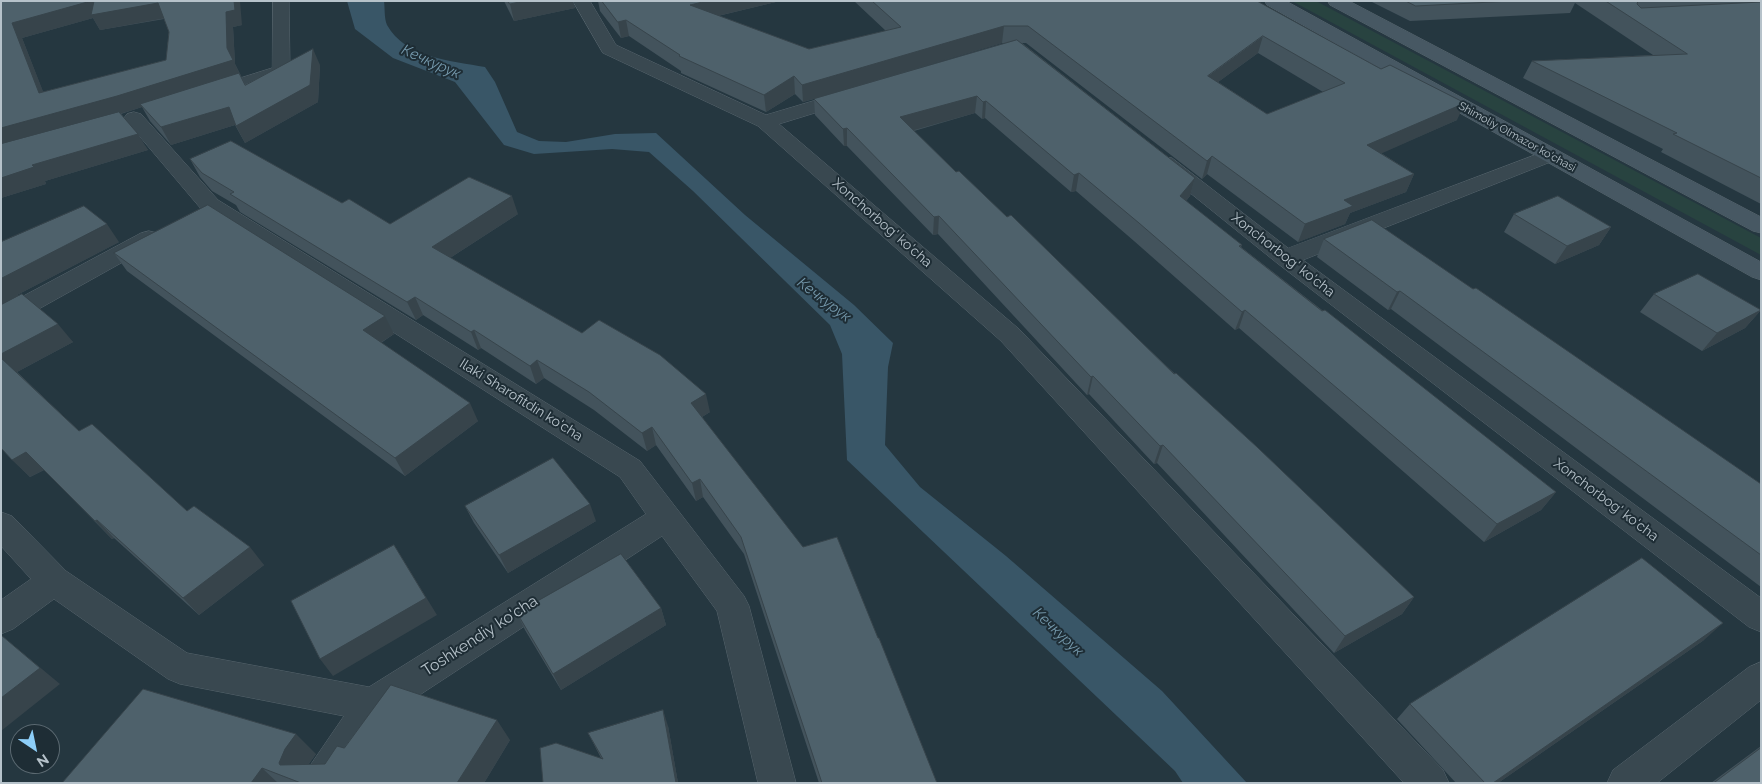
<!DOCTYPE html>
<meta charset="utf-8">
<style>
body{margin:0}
#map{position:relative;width:1762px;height:784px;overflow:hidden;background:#253740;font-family:Raleway,sans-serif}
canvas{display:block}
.frame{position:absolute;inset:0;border:2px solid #b6c2ca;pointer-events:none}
.north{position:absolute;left:10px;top:724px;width:50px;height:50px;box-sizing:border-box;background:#1e2d35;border:1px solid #5b6971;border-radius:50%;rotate:146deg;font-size:14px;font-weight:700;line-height:20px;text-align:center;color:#b6c2ca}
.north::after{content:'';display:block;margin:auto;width:18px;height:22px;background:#8dcef8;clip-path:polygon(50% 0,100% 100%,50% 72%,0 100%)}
</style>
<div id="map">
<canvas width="1762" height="784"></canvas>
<div class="frame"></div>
<div class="north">N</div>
</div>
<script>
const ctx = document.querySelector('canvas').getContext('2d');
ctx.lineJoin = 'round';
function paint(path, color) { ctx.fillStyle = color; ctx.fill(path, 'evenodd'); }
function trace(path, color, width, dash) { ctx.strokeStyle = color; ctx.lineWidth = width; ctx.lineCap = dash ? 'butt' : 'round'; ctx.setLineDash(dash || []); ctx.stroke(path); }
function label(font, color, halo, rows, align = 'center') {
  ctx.font = font + ' Raleway,sans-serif'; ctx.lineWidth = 4; ctx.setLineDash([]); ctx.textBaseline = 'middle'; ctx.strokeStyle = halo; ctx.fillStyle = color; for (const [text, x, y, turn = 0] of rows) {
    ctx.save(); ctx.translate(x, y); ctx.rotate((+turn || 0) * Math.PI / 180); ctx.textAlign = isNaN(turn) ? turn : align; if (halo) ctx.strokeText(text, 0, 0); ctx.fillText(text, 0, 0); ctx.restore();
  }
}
const green = new Path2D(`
 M1292,1H1316L1761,238V255Z`);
const water = new Path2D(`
 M347,1H384C385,8 384,18 387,25C405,58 452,61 485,67L495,82L517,132L539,141L566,142L615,134L656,133L745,215L854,305L893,343L888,367L885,445L920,487L1006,556L1162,691L1247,783H1183L1175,771L847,460L842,354L830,325L693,191L649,152L612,149L534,154L504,145L455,82L393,58L355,29Z`);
const street = new Path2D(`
 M273,1H289L290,71L288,75L216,98H202L199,94L202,90L272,68Z
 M573,1H590L616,45L766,115L843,92H857L860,96L857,100L779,124L1019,329L1443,770L1449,783H1404L1001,341L758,126L603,53Z
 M134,112L141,114L218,200L640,461L744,596L749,606L796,783H758L717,611L662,536L386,717L342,783H301L307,770L344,716L180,684L168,679L54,599L13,629L1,634V600L31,579L1,546V512L12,516L66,571L187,653L369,687L646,514L620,477L202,210L124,118L127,114Z
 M1551,149L1558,151L1562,155L1558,159L1303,260L1761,598V632L1749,627L1277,263L1153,163L1156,158L1164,157L1172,158L1288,248Z
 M149,231L157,233L161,238L157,243L10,325L1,327V308L141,233Z
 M1761,662V700L1657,783H1607L1613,770L1749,667Z`);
const secondary = new Path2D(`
 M1265,1H1286L1761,262V280L1752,277L1267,5Z
 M1328,1H1349L1761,217V233L1753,231L1330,5Z`);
const wall = new Path2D(`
 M1,1L242,25L233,27L235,64L245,84L320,65L318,102L245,143L235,125L171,145L150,121L142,107L121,114L148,150L45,181L46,184L1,198ZM93,18L100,30L164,19L169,32L166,60L43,92L22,38Z
 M504,1H573L575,8L514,21Z
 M598,1H780L718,16L809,49L886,31L854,1H1257L1457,120L1381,153L1414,174L1406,192L1350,213L1345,224L1298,242L1207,174L1202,179L1026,43H1022L1195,178L1190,196L1186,201L1242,245L1241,247L1556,492L1541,510L1484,542L1239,328L1235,330L1134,241L1076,191L1071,192L985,118L982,119L975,113L914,131L956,172L1007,217L1414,597L1402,614L1334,653L1157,463L1154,464L1089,394L1087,395L938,234L933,235L847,146H844L815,115L814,99L803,102L795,94L766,112L681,73V71L629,36L621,38L600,11ZM1002,43H1005L884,78ZM1258,53L1323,92L1267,114L1218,82Z
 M1370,1H1761V204L1661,152L1663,149L1523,78L1532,61L1653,55L1575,3L1570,13L1410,21Z
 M190,159L342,203L390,224L518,214L450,258L710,412L702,417L937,783H819L744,554L703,497L696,501L656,445L647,451L594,410L544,378L536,384L481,348L478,350L423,315L416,320L240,212L236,205L212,191L200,177Z
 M1514,214L1611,227L1599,245L1555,264L1504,232Z
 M1324,239L1473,289L1761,484V587L1391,309L1388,310L1317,257Z
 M1,242H119L17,295L73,342L17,372L79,431L187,511L264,565L199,615L114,538L112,539L44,470L30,477L1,448Z
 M114,253L394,334L381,343L478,421L405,476L127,271Z
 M1654,294L1761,310L1745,328L1702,351L1640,312Z
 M465,506L596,521L508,573L474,523Z
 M661,608L666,625L561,690L525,630L517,613Z
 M1704,640L1498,783H1456L1397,719L1410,704Z
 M668,726L678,783L601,758L588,733Z
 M510,740L484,783H62L316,754L308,765L325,764L344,748Z
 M1761,746V783H1711Z`);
const shadedWall = new Path2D(`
 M91,1L158,3L166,18L100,30L93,18L22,38L50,109L39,93L12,23Z
 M234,1H240L242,25L233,27L235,64L241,76L140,104L142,107L126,112L1,147V128L227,48L226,12Z
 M524,1H573L575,8L514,21L510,4Z
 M707,1H780L692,22L690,5Z
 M626,20L629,36L621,38L618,22Z
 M1004,26L1002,43L803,102L802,85Z
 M1263,36L1258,53L1203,93L1208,76Z
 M313,49L320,65L318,102L245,143L236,126Z
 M794,76L795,94L766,112L764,95Z
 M977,96L975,113L900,134V117Z
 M986,101L985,118L982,119L983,102Z
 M1465,103L1457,120L1360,163L1367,145Z
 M229,107L238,124L171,145L161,127Z
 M847,128V146H844L843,129Z
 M138,134L148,150L45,181L46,184L1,198V178L32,165Z
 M1212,156L1207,174L1202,179L1207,161Z
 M1079,173L1076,191L1071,192L1074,175Z
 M1414,174L1406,192L1350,213L1345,224L1298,242L1305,224L1344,200Z
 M1195,178L1190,196L1175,214L1180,196Z
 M512,196L518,214L439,265L432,247Z
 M939,216L938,234L933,235L934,217Z
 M107,224L119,242L17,295L18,297L1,307L2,278Z
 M1611,227L1599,245L1555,264L1567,246Z
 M1400,291L1391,309L1388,310L1397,292Z
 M415,297L423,315L416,320L407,302Z
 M1245,310L1239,328L1235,330L1242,312Z
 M1761,310L1745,328L1702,351L1717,333Z
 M385,316L394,334L372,348L363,330Z
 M58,324L73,342L15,373L1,358V354Z
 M474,330L481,348L478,350L471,332Z
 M537,360L544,378L536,384L530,366Z
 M1093,376L1089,394L1087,395L1091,377Z
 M706,394L710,412L695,421L691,403Z
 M470,403L478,421L405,476L395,458Z
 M652,427L656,445L647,451L642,433Z
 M1163,445L1157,463L1154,464L1160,446Z
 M26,452L44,470L30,477L12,460Z
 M700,479L703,497L696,501L692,483Z
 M1556,492L1541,510L1484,542L1497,524Z
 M590,504L596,521L508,573L499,555Z
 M97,520L114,538L112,539L95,521Z
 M394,545L437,615L333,676L320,659Z
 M250,547L264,565L199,615L183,598Z
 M1414,597L1402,614L1334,653L1345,636Z
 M661,608L666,625L561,690L553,674Z
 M1723,623L1704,640L1498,783H1493Z
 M1,635L60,684L1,731Z
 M663,710L668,726L678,783H676Z
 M497,720L510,740L484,783H457Z
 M296,734L316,754L305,769L280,765L279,763L285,749Z
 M262,768L278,783H251Z`);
const building = new Path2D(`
 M1,1H91L12,23L39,93L166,60L169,32L158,3L91,15L94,1H234L235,10L226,12L227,48L233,60L117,96L1,128Z
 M508,1H524L510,4Z
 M602,1H707L690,5L809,49L901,27L872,1H1257L1381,69L1390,65L1465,103L1367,145L1414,174L1344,200L1353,206L1305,224L1212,156L1207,161L1028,26H1004L802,85L794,76L764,95L679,56L680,55L626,20L618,22ZM1263,36L1345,83L1267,114L1208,76Z
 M1406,1H1511L1416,6Z
 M1606,1H1638L1637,4L1641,8L1761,2V178L1673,134L1677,133L1532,61L1687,54Z
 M1017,40L1195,178L1180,196L1242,245L1239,246L1322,311L1325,310L1556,492L1497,524L1245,310L1242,312L1139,223L1079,173L1074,175L986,101L983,102L977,96L900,117L956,172L959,171L1007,217L1011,215L1174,374L1176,373L1257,447L1414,597L1345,636L1163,445L1160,446L1093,376L1091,377L939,216L934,217L847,128L843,129L814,99Z
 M313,49L310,85L236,126L229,107L161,127L140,104L239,73L245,85Z
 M119,112L138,134L32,165L34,167L1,178V144Z
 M231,141L342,203L349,199L390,224L469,177L512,196L432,247L582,333L599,320L660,355L706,394L691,403L803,547L837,537L878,638H879L937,783H822L741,537L700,479L692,483L652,427L642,433L589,392L537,360L530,366L474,330L471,332L415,297L407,302L230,194L234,192L202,173L190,159Z
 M1558,196L1611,227L1567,246L1514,214Z
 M208,205L385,316L363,330L470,403L395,458L114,253Z
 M84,206L107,224L2,278L3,279L1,280V242Z
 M1372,220L1473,289L1476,288L1761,484V555L1400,291L1397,292L1324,239Z
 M1698,274L1761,310L1717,333L1654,294Z
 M22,294L58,324L1,354V305Z
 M1,358L79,431L92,424L187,511L194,506L250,547L183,598L97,520L95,521L26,452L12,460L1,448Z
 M553,458L590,504L499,555L465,506Z
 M394,545L426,598L320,659L291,601Z
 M621,554L661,608L553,674L517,613Z
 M1642,558L1723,623L1493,783H1485L1410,704Z
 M1,635L40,668L1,698Z
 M391,685L497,720L457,783H301L262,768L251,783H62L143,689L296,734L285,749L279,763L280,765L325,764L337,746L344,748Z
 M663,710L676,783H543L540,748L556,743L603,759L588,733Z
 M1761,748V783H1714Z`);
const farStreetnames = [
 ["Shimoliy Olmazor ko'chasi",1517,137,29]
];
const streetNames = [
 ["Xonchorbog' ko'cha",882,223,41],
 ["Xonchorbog' ko'cha",1283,255,38],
 ["Ilaki Sharofitdin ko'cha",521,400,32],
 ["Xonchorbog' ko'cha",1606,500,37]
];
const waterNames = [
 ["Кечкурук",431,62,24],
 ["Кечкурук",824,300,37],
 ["Кечкурук",1058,632,43]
];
const nearStreetnames = [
 ["Toshkendiy ko'cha",480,636,-33]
];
paint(green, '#284340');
paint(water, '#395667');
trace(street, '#57656d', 1);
trace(secondary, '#57656d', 1);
paint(street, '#394850');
paint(secondary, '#475863');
paint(wall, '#43535c');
paint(shadedWall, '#37444b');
paint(building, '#4e616b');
trace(building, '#37444b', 1);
label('11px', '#b6c2ca', '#1e2d35', farStreetnames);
label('14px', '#b6c2ca', '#1e2d35', streetNames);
label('italic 15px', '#769aad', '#1e2d35', waterNames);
label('16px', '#b6c2ca', '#1e2d35', nearStreetnames);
</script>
